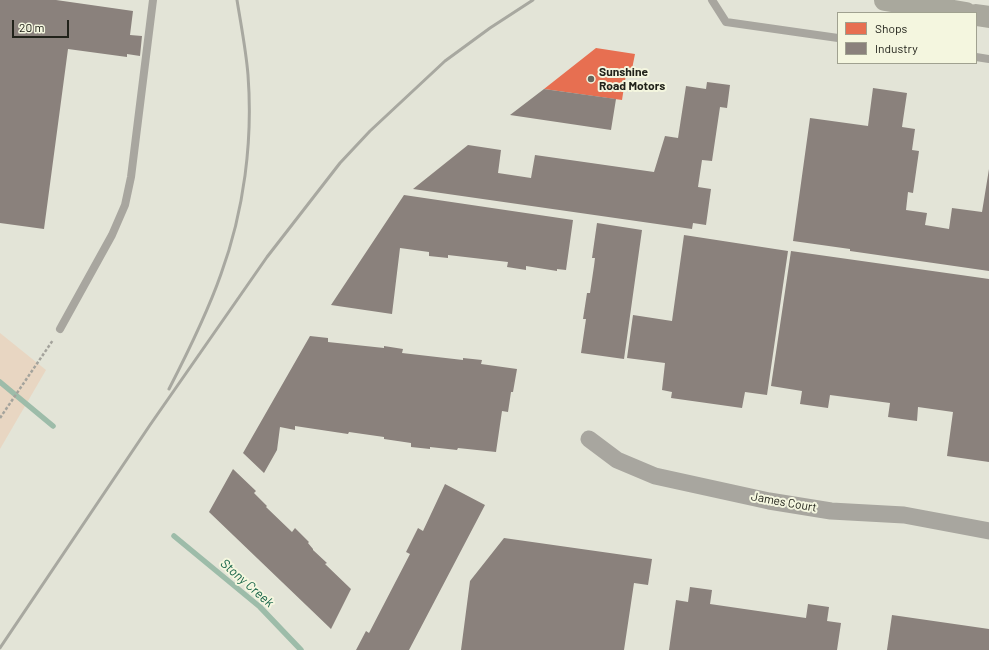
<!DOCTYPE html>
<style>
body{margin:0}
#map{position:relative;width:989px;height:650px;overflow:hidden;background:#e3e4d7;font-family:Barlow,sans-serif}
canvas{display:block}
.legend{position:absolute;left:837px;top:12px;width:140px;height:52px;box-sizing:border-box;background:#f4f6df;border:1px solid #a0a190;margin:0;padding:5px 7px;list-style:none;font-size:12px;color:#21221a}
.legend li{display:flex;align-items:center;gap:8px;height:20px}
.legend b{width:20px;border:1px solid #a0a190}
.scale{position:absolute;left:12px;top:20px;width:57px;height:18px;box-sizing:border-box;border:2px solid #21221a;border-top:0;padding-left:5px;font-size:12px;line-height:14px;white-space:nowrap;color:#21221a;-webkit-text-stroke:3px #f4f6df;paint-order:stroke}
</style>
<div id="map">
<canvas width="989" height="650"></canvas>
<ul class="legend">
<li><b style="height:11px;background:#e76f51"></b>Shops</li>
<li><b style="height:11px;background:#8a817c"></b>Industry</li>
</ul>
<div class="scale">20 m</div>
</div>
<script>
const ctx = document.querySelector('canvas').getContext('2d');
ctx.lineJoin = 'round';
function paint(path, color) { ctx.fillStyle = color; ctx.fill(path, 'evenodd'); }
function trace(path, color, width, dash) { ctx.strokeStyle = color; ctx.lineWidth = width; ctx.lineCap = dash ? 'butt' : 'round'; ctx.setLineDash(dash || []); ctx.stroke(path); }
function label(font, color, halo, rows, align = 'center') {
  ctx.font = font + ' Barlow,sans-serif'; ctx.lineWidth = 4; ctx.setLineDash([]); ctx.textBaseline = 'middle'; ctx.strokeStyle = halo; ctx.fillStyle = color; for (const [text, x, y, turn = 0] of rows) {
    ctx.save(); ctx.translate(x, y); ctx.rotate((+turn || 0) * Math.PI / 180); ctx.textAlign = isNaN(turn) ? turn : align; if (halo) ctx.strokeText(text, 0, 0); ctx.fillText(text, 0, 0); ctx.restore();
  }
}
const green = new Path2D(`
 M0,333L46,370L0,449Z`);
const shops = new Path2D(`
 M596,48L635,54L632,69L627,68L622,100L544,89Z`);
const industry = new Path2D(`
 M0,0H56L133,11L130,35L142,36L140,56L127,54V57L68,49L44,229L0,223Z
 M707,82L730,85L727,108L720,107L712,161L702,160L698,187L711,189L706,225L693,223L692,229L413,189L468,145L501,150L498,173L531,178L535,155L654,172L665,136L678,138L686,86L706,89Z
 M873,88L907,93L902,127L915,129L912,150L919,151L913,193L908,192L906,210L927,213L925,225L949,229L952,208L982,212L989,169V271L850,251V249L793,241L810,118L868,126Z
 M544,89L616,99L611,130L510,115Z
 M404,195L573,220L566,270L557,269V271L526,266V270L507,267L508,262L448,255V258L429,256V252L400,248L392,314L331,305Z
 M597,223L642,230L624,359L581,353L586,319H583L587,293H590L594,266L595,258H592Z
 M684,235L788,251L767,395L745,392L742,408L671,398L672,392L662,390L665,363L627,358L633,315L672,321Z
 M791,251L989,279V462L947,456L953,412L918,407L917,421L902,419L888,417L890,403L830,395L828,408L800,404L802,391L771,386Z
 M310,336L328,338V342L384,348V346L403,349L402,353L463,360V358L482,360L481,364L517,369L513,392H511L508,412L502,411L496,452L458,448L457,450L430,447V449L411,447V443L384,439V437L349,432L348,434L295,426V430L280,427L277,450L264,473L243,453Z
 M233,469L256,491L254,493L267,506L266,507L292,532L295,528L309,542L308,543L313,549V550L327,563L325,564L351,589L331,629L209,512Z
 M445,484L485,505L409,650H356L366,631L369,633L410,554L406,552L418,528L423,531Z
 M504,538L652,559L648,585L634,583L624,650H461L470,581Z
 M690,587L712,590L710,604L806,618L808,604L829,607L827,621L841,623L837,650H669L676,600L688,602Z
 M892,615L989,629V650H887Z`);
const stream = new Path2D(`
 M0,382L53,426
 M174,536L260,607L301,650`);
const path = new Path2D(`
 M0,418L53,340`);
const service = new Path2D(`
 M712,0L726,22L838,38
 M976,57L989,59
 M60,329L112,235L125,205L131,177L153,0`);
const minor = new Path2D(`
 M589,439L617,460L655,476L769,501L831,511L904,515L989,531`);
const primary = new Path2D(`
 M885,0L966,13
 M976,15L989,17`);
const rail = new Path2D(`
 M169,389C188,352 207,314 221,274C244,211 253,141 248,75C246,50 241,25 237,0
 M0,648L150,425L267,257L340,163L370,131L445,61L490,28L533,0`);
const markers = [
 [591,79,4,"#65665c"]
];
const poiNames = [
 ["Sunshine",599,72],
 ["Road Motors",599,86]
];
const streetNames = [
 ["James Court",784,502,10]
];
const waterNames = [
 ["Stony Creek",247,583,41]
];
paint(green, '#e8d6c2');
paint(shops, '#e76f51');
paint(industry, '#8a817c');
trace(stream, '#9dbca9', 5.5);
trace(path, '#a4a39c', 2.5, [3, 2]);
trace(service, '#a8a69f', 8);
trace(minor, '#a8a69f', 17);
trace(primary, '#a9a89d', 22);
trace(rail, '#a8a8a0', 3);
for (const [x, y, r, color] of markers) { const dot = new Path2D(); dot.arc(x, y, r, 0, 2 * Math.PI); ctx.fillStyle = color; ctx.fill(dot); trace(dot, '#f4f6df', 1.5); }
label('bold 12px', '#21221a', '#f4f6df', poiNames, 'left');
label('12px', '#21221a', '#f4f6df', streetNames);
label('italic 13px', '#146246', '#f4f6df', waterNames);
</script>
